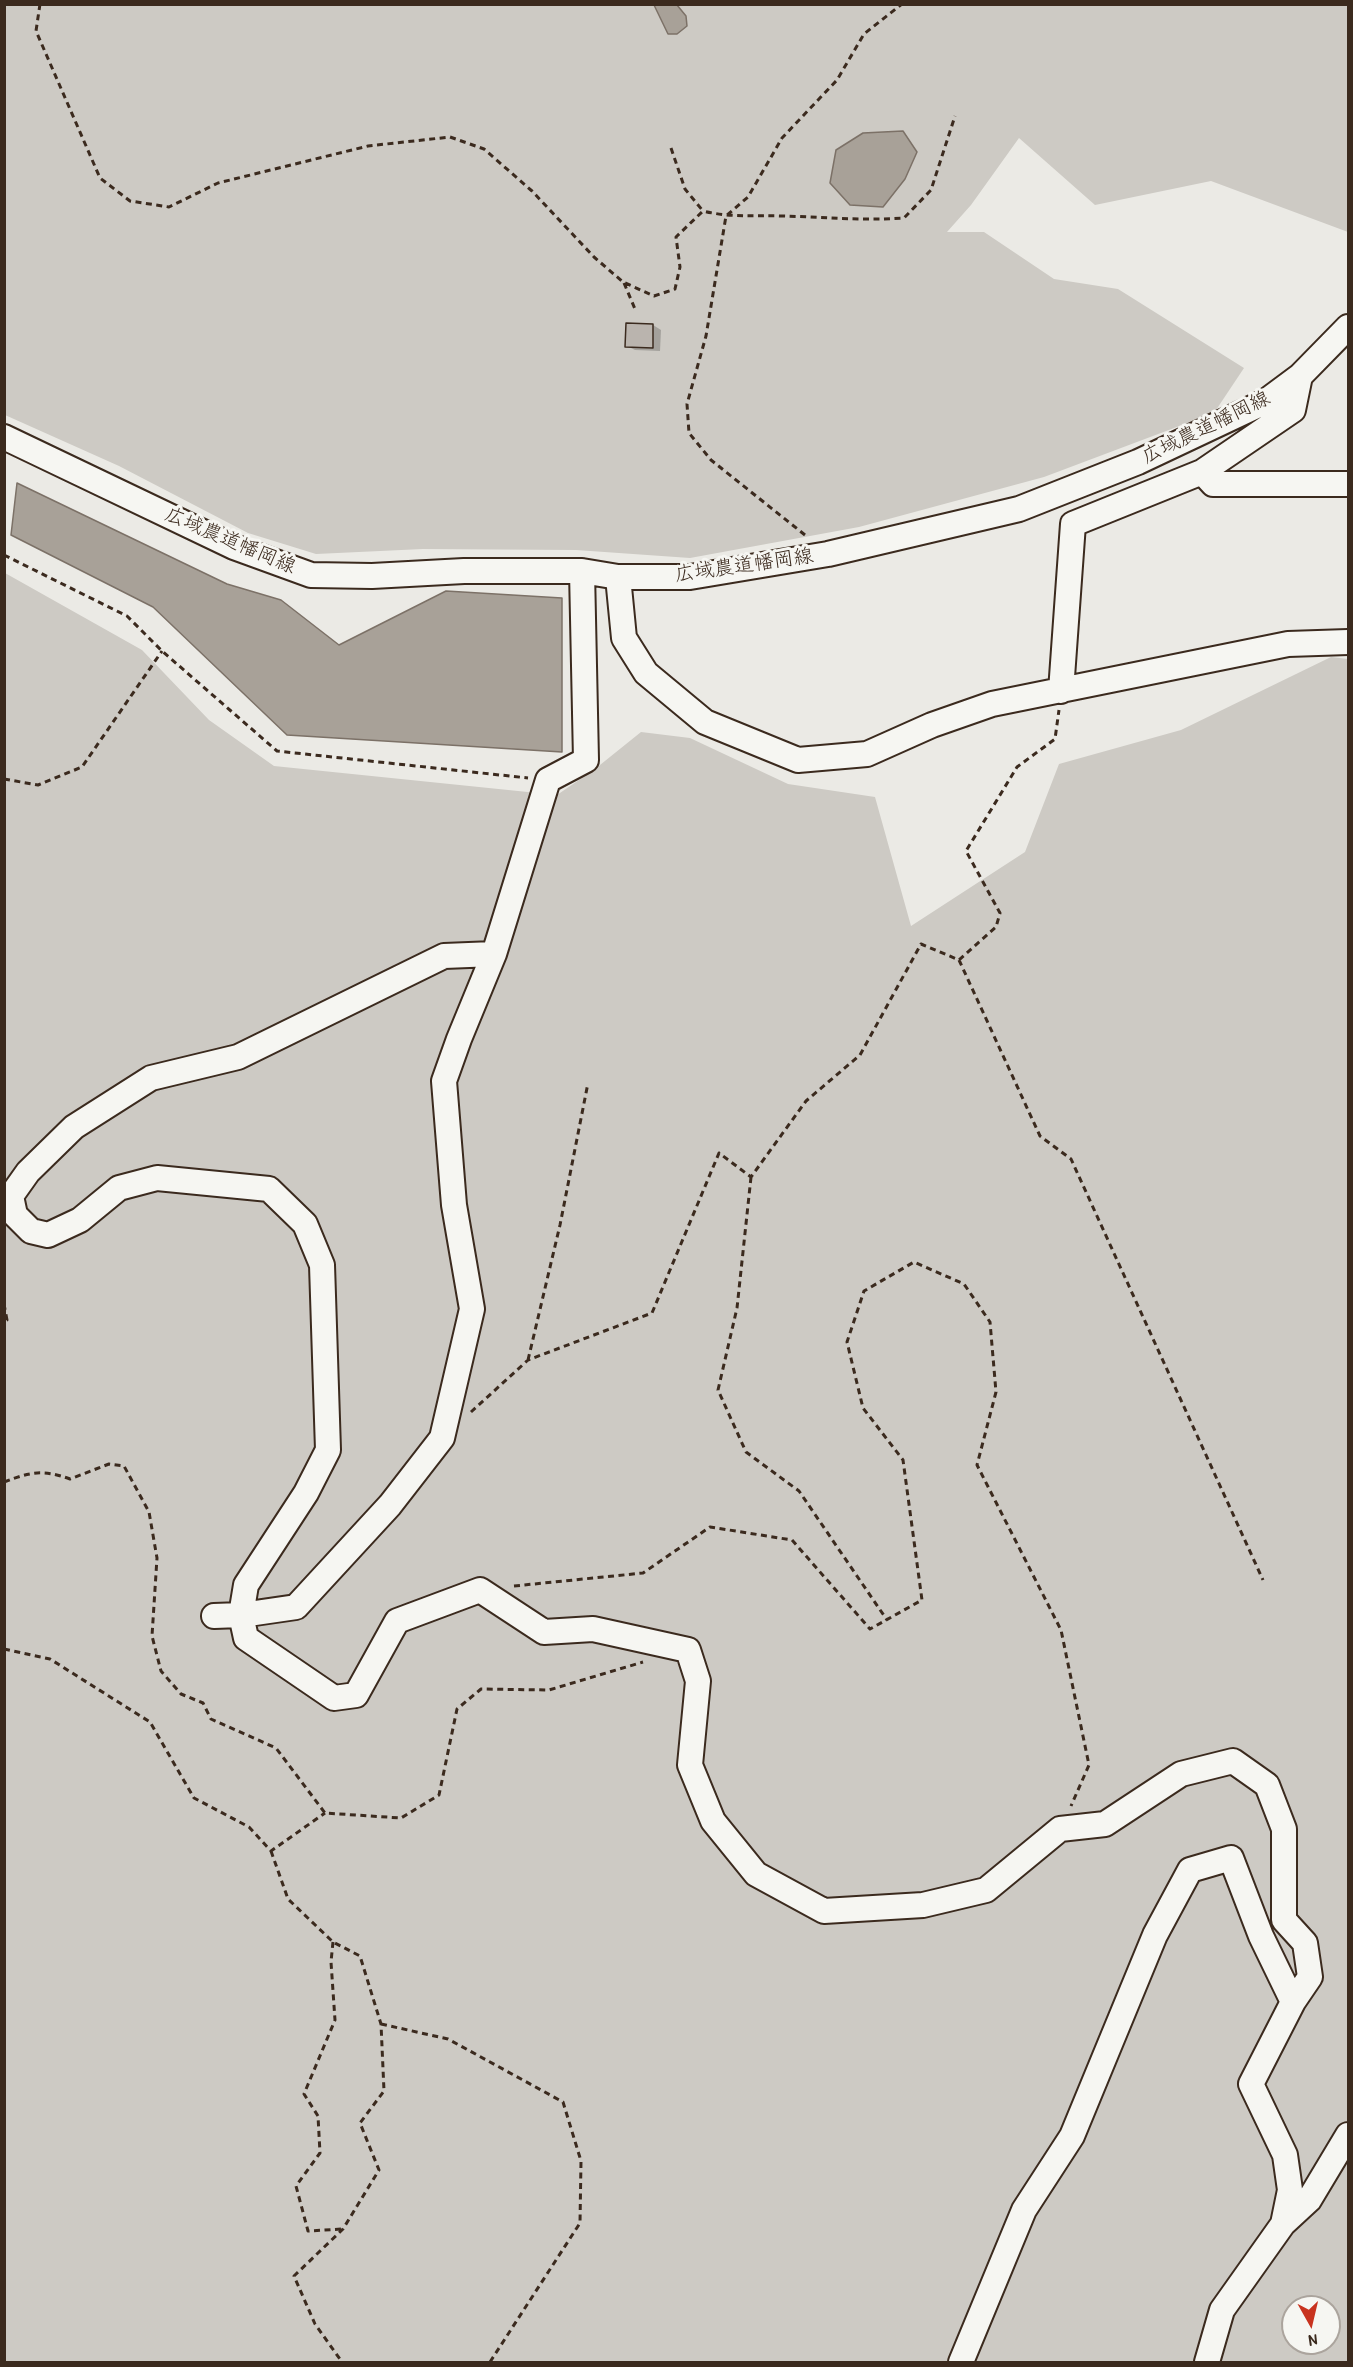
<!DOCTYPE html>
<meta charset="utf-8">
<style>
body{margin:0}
#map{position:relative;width:1353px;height:2367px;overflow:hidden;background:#ebeae5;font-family:"Patrick Hand",sans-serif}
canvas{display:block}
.frame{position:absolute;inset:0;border:6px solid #3b2a1e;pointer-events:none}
.north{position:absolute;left:1281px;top:2295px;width:60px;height:60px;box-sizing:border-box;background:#f6f6f2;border:2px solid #aba49d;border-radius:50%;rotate:172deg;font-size:16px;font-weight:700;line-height:24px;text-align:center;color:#3b2a1e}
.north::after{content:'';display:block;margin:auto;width:21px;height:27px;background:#c8321e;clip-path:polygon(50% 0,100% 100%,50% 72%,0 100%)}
</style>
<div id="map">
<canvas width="1353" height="2367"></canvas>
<div class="frame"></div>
<div class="north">N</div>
</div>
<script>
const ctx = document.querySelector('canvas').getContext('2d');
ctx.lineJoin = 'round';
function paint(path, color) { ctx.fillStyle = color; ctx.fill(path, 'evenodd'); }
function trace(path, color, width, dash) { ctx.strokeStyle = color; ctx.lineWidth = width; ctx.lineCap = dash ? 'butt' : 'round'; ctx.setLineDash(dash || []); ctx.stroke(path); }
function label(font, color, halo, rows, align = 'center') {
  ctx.font = font + ' "Patrick Hand","Klee One",sans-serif'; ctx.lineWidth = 6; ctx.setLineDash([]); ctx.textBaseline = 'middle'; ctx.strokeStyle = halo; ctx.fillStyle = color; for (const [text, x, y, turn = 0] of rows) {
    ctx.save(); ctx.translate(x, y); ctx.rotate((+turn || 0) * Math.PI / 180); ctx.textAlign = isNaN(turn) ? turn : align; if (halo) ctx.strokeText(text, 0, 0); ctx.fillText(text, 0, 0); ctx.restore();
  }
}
const green = new Path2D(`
 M5,5H1348V232L1211,181L1095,205L1019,138L971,205L947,232H984L1054,279L1118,289L1244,368L1214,413L1044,477L859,527L690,558L576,550L423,549L316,554L248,533L119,466L5,415Z
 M5,573L142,650L209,720L274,766L557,795L595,769L641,732L690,738L788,784L875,797L911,926L1025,852L1059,764L1181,730L1331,657L1348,659V2362H5ZM1293,2307H1329V2343H1293Z`);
const water = new Path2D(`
 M654,5H677L686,16L687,26L677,34H668Z
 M903,131L917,152L905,179L883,207L850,205L830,183L836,150L863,133Z
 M17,483L227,584L281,600L339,645L446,591L562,598V752L287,735L153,607L11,535Z`);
const shadow = new Path2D(`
 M653,325L661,330L660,351L635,350L627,346Z`);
const building = new Path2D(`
 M626,323L653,324V348L625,347Z`);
const path = new Path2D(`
 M40,4L36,31L100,178L130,201L169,207L218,183L368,146L450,137L484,149L532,191L594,257L623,282L654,296L675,289L680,267L676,237L703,211C732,218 753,215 782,216C823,217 863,221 904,218L931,190L955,116
 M671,148L685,189L703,211
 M624,283L635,309
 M805,535L711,460L689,433L687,404L706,336L726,216L748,197L782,138L837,80L864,34L902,4
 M4,555L127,616L162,651L277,751L528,778
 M4,779L38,785L82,767L162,651
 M959,960L1040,1136L1071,1159L1263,1580
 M751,1177L737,1308L718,1390L746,1452L799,1491L887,1620
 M4,1304L7,1320L4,1321
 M528,1360L560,1225L588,1083
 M471,1412L528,1360L652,1313L719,1153L751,1177L806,1101L860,1055L921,944L959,960L996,927L1000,913L966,851L1017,767L1055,739L1059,710
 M4,1482C31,1472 42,1469 70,1479L109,1464L124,1466L149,1512L157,1558L152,1636L161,1671L181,1694L203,1703L211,1719L276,1748L325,1813L401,1818L439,1795L457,1709L481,1689L549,1690L643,1662
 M514,1586L643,1573L710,1527L792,1540L870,1629L922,1600L903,1460L863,1408L847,1342L864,1291L914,1262L964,1284L990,1322L996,1392L977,1465L1061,1630L1089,1765L1071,1806
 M4,1649L50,1659L150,1722L194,1798L249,1827L271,1851L325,1813
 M271,1851L288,1899L333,1942L360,1956L381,2024L384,2091L360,2123L379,2170L343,2229L294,2276L315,2324L342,2362
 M333,1942L331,1962L335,2020L304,2094L318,2116L320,2153L296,2186L308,2231L342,2229
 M381,2024L448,2039L563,2102L581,2161L580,2223L490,2362`);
const minor = new Path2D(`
 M4,437L234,547L311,575L372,576L464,571H582L618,577H690L828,554L1019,509L1138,462L1265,402L1300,376L1348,327
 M1202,472L1213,484H1348
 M618,577L624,638L646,673L705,722L798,760L867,754L932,725L992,704L1288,644L1348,642
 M1061,691L1073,524L1202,472L1293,410L1300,376
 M494,954L444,956L238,1057L151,1078L74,1127L28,1172L11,1196L15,1215L31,1231L48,1235L80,1220L119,1188L157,1178L269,1189L305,1224L322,1265L328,1450L306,1493L246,1585L241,1615L246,1638L334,1698L356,1695L397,1621L480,1590L544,1632L593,1629L688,1650L698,1681L690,1765L713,1821L756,1874L824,1911L923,1905L986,1890L1060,1829L1105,1824L1181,1774L1233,1761L1267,1785L1284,1829V1920L1305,1943L1310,1977L1293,2002L1251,2084L1285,2155L1290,2190L1283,2224
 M214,1616L241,1615L296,1607L390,1505L442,1438L472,1309L454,1205L444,1081L459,1039L494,954L548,780L586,760L582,571
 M961,2362L1024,2210L1072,2136L1155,1935L1190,1870L1231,1858L1261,1936L1293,2002
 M1207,2362L1222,2310L1283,2224L1309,2200L1348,2135`);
const streetNames = [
 ["広域農道幡岡線",1206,428,-26],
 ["広域農道幡岡線",230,541,23],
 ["広域農道幡岡線",744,566,-8]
];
paint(green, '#cdcac4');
paint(water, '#a8a198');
trace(water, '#7c7167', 1.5);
paint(shadow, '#0003');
paint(building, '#bab4ae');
trace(building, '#3b2a1e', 1.5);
trace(minor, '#3b2a1e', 28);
trace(path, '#3b2a1e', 3, [6, 4.5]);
trace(minor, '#f6f6f2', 24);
label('20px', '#3b2a1e', '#f6f6f2', streetNames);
</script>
